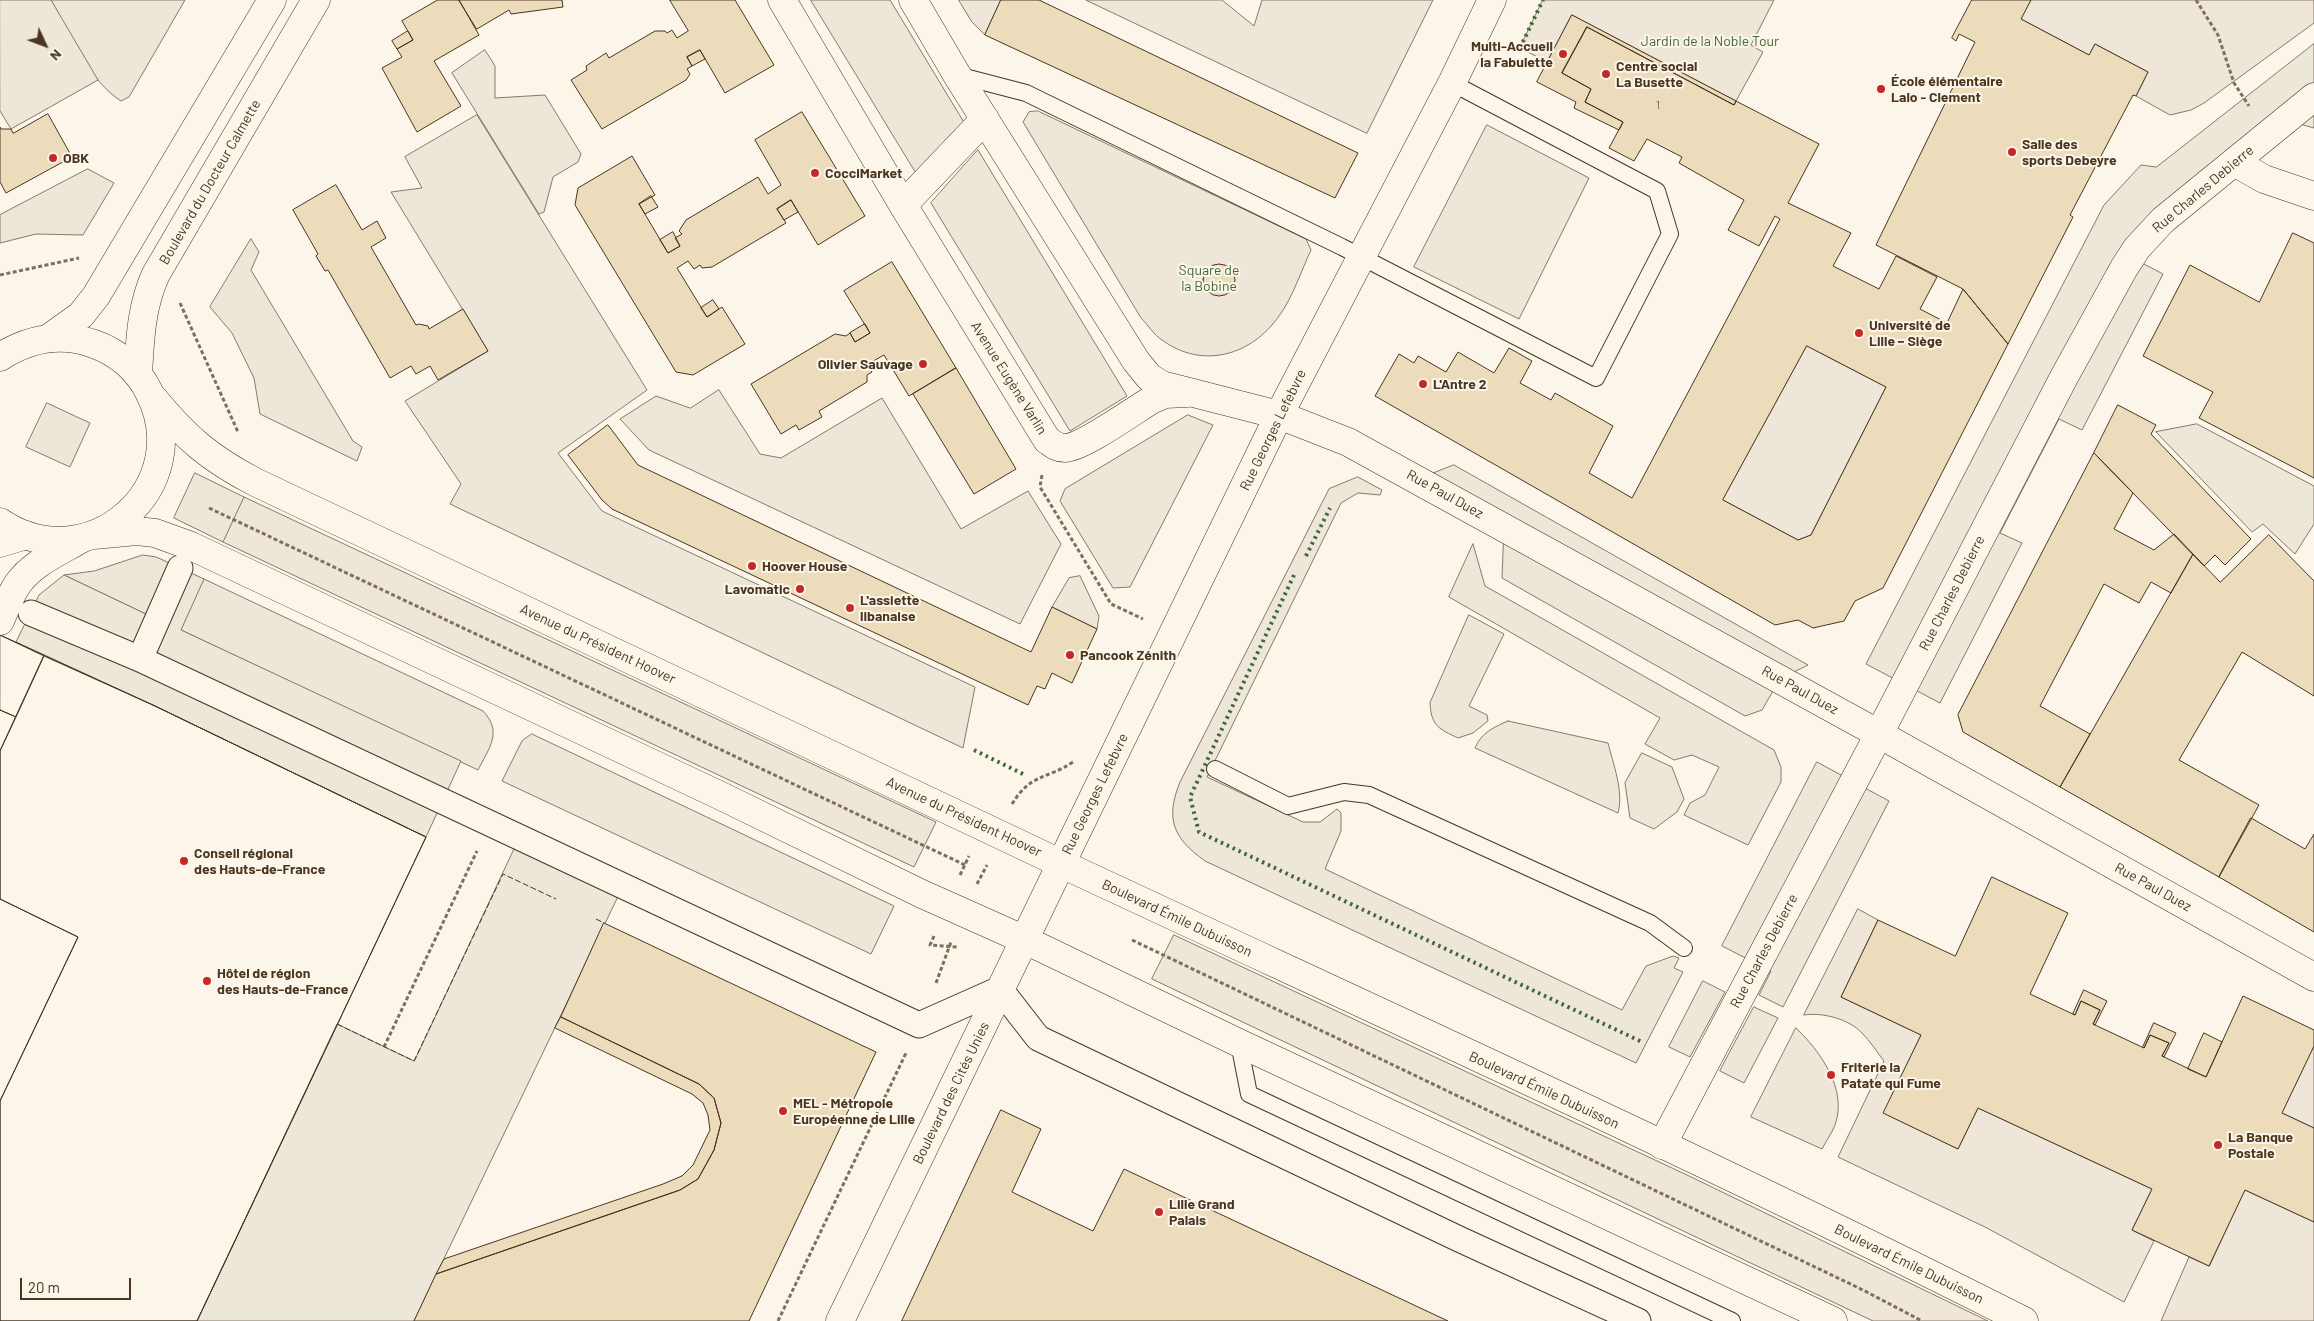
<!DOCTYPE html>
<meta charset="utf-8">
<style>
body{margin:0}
#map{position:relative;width:2314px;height:1321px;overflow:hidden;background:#fbf6e9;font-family:Barlow,sans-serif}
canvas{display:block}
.north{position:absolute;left:20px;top:20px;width:50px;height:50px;-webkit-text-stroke:4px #fbf6e9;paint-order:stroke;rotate:133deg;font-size:14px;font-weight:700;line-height:20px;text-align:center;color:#4a3520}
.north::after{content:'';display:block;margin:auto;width:18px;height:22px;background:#4a3520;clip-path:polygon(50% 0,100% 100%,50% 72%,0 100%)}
.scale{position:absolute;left:20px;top:1278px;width:111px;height:22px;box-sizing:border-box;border:2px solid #4a3520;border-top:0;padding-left:6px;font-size:15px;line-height:18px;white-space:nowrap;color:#4a3520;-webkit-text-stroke:4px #fbf6e9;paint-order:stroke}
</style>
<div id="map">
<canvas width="2314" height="1321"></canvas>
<div class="north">N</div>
<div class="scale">20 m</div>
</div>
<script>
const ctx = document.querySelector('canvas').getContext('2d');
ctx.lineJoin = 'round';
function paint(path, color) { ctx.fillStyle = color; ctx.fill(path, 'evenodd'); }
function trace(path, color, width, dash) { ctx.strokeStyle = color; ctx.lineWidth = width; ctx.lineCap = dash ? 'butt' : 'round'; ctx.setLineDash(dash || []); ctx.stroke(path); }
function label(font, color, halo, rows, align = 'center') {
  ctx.font = font + ' Barlow,sans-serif'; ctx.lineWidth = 4; ctx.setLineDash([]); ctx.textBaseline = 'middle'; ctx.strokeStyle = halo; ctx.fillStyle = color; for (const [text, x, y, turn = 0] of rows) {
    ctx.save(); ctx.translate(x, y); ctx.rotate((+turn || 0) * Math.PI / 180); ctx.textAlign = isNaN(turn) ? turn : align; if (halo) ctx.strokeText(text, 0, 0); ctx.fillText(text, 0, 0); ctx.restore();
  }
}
const green = new Path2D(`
 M51,0H185L129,97L121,101C89,81 70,33 51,0Z
 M959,0H1001L985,35L972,22Z
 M1086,0H1222L1254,26L1262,0H1433L1367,133Z
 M1543,0H1774L1751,45L1763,52L1736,101L1572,15L1547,62L1520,48Z
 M2031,0H2314V23L2204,103L2191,110L2170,115L2136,96L2148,72L2095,44L2089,55L2021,19Z
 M485,50L495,66V98L545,95L581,154L578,162L553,177L544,212L539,214L452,73Z
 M1038,111L1306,239L1311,250C1301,271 1293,297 1279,316C1252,355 1203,370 1162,340C1154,335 1148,325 1141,318L1023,122L1029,112Z
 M1487,125L1589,178L1519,319L1414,267Z
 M88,169L114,183L83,235L36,234L0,243V215Z
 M251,239L259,252L251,270L353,441L362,447L357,461L260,414L254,378L232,333L210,307Z
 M1807,346L1886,387L1811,535L1798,540L1723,500Z
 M719,390L760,454L781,458L882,398L961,529L1028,491L1061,544L1020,624L649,450L620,419L656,396L690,408Z
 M47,403L90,423L70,467L26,447Z
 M1188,415L1213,425L1130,587L1113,588L1060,501L1065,489Z
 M1358,477L1382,490L1380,495L1358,493L1341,503L1207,777L1303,822H1320L1337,809L1341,813V831L1325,869L1622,1010L1646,966L1673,956L1679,958L1674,968L1683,972L1636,1063L1205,861C1173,838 1165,819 1180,782L1329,489Z
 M244,497L936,822L914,867L223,542Z
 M1473,544L1485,586L1774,750L1781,767V782L1748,845L1684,815L1690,803L1705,795L1719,767L1692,755L1674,760L1645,744L1660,718L1449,597Z
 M143,555L156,557L172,564L148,615L64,575L94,571Z
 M1080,576L1099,616L1097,629L1052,607L1069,578Z
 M204,579L483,711C503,732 489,748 478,770L181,630Z
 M1469,615L1504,634L1469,706L1487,715L1488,721L1473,733L1458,738C1439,729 1431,726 1430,703Z
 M1508,721L1608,743C1613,763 1624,792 1618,813L1475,748C1481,733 1494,727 1508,721Z
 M532,734L894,906L871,954L502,781L522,741Z
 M1642,753L1672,767L1684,799L1677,812L1654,829L1630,818L1625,783Z
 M1858,909L1878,920L1841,997L1921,1035L1884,1113L1958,1149L1978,1108L2152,1189L2132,1230L2154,1241L2124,1302L1985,1227L1838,1157L1884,1061C1877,1052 1870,1041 1862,1033C1849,1019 1822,1012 1804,1015Z
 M1174,935L1687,1175L1988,1321H1873L1152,979Z
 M1703,981L1725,992L1690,1057L1669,1047Z
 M1754,1007L1778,1018L1744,1083L1720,1071Z
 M1796,1028C1820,1051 1848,1089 1835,1125C1832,1133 1826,1141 1822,1149L1751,1117Z
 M2314,1046V1128L2282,1113Z
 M2245,1190L2314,1222V1321H2161L2189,1257L2209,1266Z`);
const parking = new Path2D(`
 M0,0H51L98,80L11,129L0,111Z
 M811,0H890L965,124L918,176Z
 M2314,44V128L2296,123L2173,225L2140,262L2163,274L2082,430L2059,419L2000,533L2022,543L1940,703L1866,664L2104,205L2141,165L2156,167Z
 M477,115L647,390L558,453L602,511L975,687L963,748L450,504L461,484L405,401L488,351L391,192L422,188L405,157Z
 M978,150L1127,396L1070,431L931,203Z
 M2197,424L2314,486V524L2295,554L2263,524L2252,532L2156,432Z
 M1454,465L1808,665L1780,679L1762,710L1745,716L1502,578L1504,527L1419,479Z
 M195,473L244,497L223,542L174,518Z
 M180,568L204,579L181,630L461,761L426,837L155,706L16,642L39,595L64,575L148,615Z
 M1817,762L1889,801L1783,1007L1759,995L1771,971L1722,946Z
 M520,837L623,886L414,1321H197L337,1024L414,1061Z`);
const building = new Path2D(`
 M438,0H459L479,35L434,61L461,106L417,132L382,68L402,57L397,49L413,40L402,21Z
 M459,0H562L563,7L511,14L509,10L477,29Z
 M670,0H735L774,65L725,93L700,50L687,57L692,66L687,69L690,74L686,80L602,129L571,80L587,70L586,66L606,53L609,58L655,31H665L667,33L672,30L677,38L688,31Z
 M1001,0H1039L1358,153L1335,198L985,35Z
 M1972,0H2031L2021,19L2089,55L2095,44L2148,72L2136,96L2133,95L2070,215L2073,217L2008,344L1963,289L1876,245L1975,42L1959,34L1956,41L1952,38Z
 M1572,15L1736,101L1734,105L1587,27L1562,73L1591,89L1585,102L1623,122L1619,130L1574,108L1576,102L1537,82Z
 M1587,27L1734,105L1736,101L1819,144L1788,203L1851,233L1833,266L1879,289L1896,256L1937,277L1920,309L1947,323L1963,289L2008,344L1883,588L1855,601L1844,621L1813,628L1798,620L1775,625L1375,396L1399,354L1414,363L1418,356L1446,372L1458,352L1494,373L1509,348L1532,361L1520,383L1551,400L1555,393L1613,426L1589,473L1632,498L1780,219L1775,216L1759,246L1728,230L1744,200L1679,163L1682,157L1647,139L1634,161L1609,148L1623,122L1585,102L1591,89L1562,73ZM1807,346L1886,387L1811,535L1798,540L1723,500Z
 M408,31L413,40L397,49L392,41Z
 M700,50L705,59L692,66L687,57Z
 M802,112L865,216L818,245L791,200L777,209L786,223L712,267L702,268L700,265L694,269L688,261L677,268L707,317L722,307L745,344L693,375L676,372L575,205L578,188L632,156L655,195L639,204L668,253L680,246L675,238L682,234L679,231L686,220L758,177L768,194L781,185L755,140Z
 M48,114L72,157L6,193L0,182V127L1,129H11L13,133Z
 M336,185L362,230L377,221L386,238L371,247L416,325L419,324L428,326L429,329L463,309L488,351L438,380L430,366L416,374L411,366L390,378L328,270L325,271L316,256L318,254L293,210Z
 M651,196L658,207L645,214L639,204Z
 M791,200L798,212L784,220L777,209Z
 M673,232L680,246L668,253L660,240Z
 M2293,233L2314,243V478L2199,418L2213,392L2143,356L2190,265L2259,302Z
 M892,262L956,368L909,396L884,355L868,364L872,372L867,375V382L819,411L822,417L799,430L796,425L781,434L751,384L835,334L846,336L850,333L855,342L870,333L844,291Z
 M1203 280a16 16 0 1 1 32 0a16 16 0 1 1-32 0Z
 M713,300L719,309L707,317L701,308Z
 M865,324L870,333L855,342L850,333Z
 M956,368L1016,469L974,494L913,394Z
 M2118,405L2156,425L2151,434L2251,539L2225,565L2215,555L2204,566L2094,453Z
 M608,425L638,465L1031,652L1052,607L1097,629L1072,683L1052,673L1045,689L1037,686L1028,705L612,509L602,500L568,455Z
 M2094,453L2133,493L2114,529L2154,550L2174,534L2193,554L2171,593L2151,582L2139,603L2104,584L2040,706L2090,734L2060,787L1963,732L1958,715Z
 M2269,535L2314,581V696L2242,652L2179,760L2259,805L2219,877L2060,787L2193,554L2220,582Z
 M0,635L155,706L426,837L197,1321H0V1101L78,937L0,899V751L16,717L0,710Z
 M0,635L44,656L16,717L0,710Z
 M44,656L155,706L426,837L197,1321H0V1101L78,937L0,899V751Z
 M2251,818L2305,849L2314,834V932L2219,877Z
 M1992,877L2068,913L2030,994L2075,1015L2081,1001L2100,1010L2093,1024L2095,1025L2144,1048L2150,1035L2169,1043L2162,1056L2206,1077L2243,996L2314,1030V1046L2282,1113L2314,1128V1222L2245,1190L2209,1266L2132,1230L2152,1189L1978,1108L1958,1149L1883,1113L1921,1035L1841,997L1878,920L1955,956Z
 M604,923L876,1052L749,1321H414L436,1274L680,1190L698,1179L714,1150L721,1123L714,1098L699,1084L561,1017Z
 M2084,990L2107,1001L2095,1025L2093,1024L2100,1010L2081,1001L2075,1015L2073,1014Z
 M561,1017L699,1084L714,1098L721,1123L714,1150L698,1179L680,1190L436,1274L444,1259L663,1184L682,1176L693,1165L710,1130L708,1115L703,1103L692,1094L555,1028Z
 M2154,1023L2176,1033L2164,1057L2162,1056L2169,1043L2150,1035L2144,1048L2143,1047Z
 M2204,1033L2222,1042L2206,1077L2188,1069Z
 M1001,1110L1041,1129L1012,1192L1093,1231L1124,1169L1448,1321H902Z`);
const path = new Path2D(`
 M2196,0L2218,35L2234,83L2249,106
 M0,275L79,258
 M180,303L238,432
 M1042,475L1040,487L1111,604L1143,619
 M209,508L965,865
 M1012,804C1031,773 1046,780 1073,762
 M960,875L969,856
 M977,884L987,865
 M934,936L930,945L957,947
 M1132,940L1863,1290L1922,1321
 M936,983L951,942
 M384,1047L477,851
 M778,1321L906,1053`);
const service = new Path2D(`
 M957,75L1026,93L1342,247L1596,378L1670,234L1657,191L1452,83
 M1215,769L1288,806L1344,792L1369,795L1650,923L1684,948
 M1239,1043L1249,1094L1732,1321`);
const pedestrian = new Path2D(`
 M31,613L140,659L919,1025L1000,989L1038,1038L1459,1239L1638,1321
 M140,659L180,568`);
const minor = new Path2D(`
 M782,0L903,205L1047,440C1053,444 1057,448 1065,448C1082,448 1136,409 1153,399L1165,394L1187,393
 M913,0L957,75L1136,361L1149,377L1162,385L1279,415L1348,442L1879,734L2314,977
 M2234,162L2264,179L2314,196
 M903,205L985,119
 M1061,864L1279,415L1452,83L1492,0
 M1662,1145L1879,734L2063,379L2124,268L2137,248L2163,220L2314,97`);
const secondary = new Path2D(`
 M49,338L81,315L96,296L272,0
 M138,375C140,340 141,306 156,274L316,0
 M840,1321L1061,864`);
const primary = new Path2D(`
 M0,357C28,339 61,332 94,344C117,352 138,369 149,392C198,487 88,582 0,522
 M153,398C186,438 209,458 255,482C524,609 793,739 1064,865C1385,1015 1708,1161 2024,1321
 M94,535L137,531L155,533L191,546L719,795L922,894L1025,940L1239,1043L1833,1321`);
const trunk = new Path2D(`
 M0,543L26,535
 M0,621C5,609 10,596 17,585C32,563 59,552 81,539`);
const hedge = new Path2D(`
 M1520,48L1543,0
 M1306,556L1330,508
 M1294,575L1190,797L1199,832L1642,1042
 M974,750L1025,775`);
const fence = new Path2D(`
 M596,919L604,923
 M337,1024L414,1061L503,874L556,899`);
const markers = [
 [1563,54,5,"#c62828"],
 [1606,74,5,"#c62828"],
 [1881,89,5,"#c62828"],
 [2012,152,5,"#c62828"],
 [53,158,5,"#c62828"],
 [815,173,5,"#c62828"],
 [1859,333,5,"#c62828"],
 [923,364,5,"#c62828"],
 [1423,384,5,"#c62828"],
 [752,566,5,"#c62828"],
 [800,589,5,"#c62828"],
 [850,608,5,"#c62828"],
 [1070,655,5,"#c62828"],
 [184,861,5,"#c62828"],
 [207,981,5,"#c62828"],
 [1831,1075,5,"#c62828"],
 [783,1111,5,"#c62828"],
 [2218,1145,5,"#c62828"],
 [1159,1212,5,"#c62828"]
];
const numberNames = [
 ["1",1658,105]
];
const parkNames = [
 ["Jardin de la Noble Tour",1710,41],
 ["Square de",1209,270],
 ["la Bobine",1209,286]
];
const poiNames = [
 ["Multi-Accueil",1553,46,"right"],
 ["la Fabulette",1553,62,"right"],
 ["Centre social",1616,66],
 ["La Busette",1616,82],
 ["École élémentaire",1891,81],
 ["Lalo - Clement",1891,97],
 ["Salle des",2022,144],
 ["sports Debeyre",2022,160],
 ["OBK",63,158],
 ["CocciMarket",825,173],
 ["Université de",1869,325],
 ["Lille − Siège",1869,341],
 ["Olivier Sauvage",913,364,"right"],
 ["L'Antre 2",1433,384],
 ["Hoover House",762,566],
 ["Lavomatic",790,589,"right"],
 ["L'assiette",860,600],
 ["libanaise",860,616],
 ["Pancook Zénith",1080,655],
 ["Conseil régional",194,853],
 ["des Hauts-de-France",194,869],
 ["Hôtel de région",217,973],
 ["des Hauts-de-France",217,989],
 ["Friterie la",1841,1067],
 ["Patate qui Fume",1841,1083],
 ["MEL - Métropole",793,1103],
 ["Européenne de Lille",793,1119],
 ["La Banque",2228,1137],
 ["Postale",2228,1153],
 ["Lille Grand",1169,1204],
 ["Palais",1169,1220]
];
const streetNames = [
 ["Boulevard du Docteur Calmette",210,182,-60],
 ["Rue Charles Debierre",2203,189,-40],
 ["Avenue Eugène Varlin",1009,378,58],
 ["Rue Georges Lefebvre",1273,430,-64],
 ["Rue Paul Duez",1445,494,29],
 ["Rue Charles Debierre",1952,593,-63],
 ["Avenue du Président Hoover",598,644,25],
 ["Rue Paul Duez",1800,690,29],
 ["Rue Georges Lefebvre",1095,794,-64],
 ["Avenue du Président Hoover",964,817,25],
 ["Rue Paul Duez",2153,887,29],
 ["Boulevard Émile Dubuisson",1177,918,25],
 ["Rue Charles Debierre",1764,951,-62],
 ["Boulevard Émile Dubuisson",1544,1090,25],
 ["Boulevard des Cités Unies",951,1093,-64],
 ["Boulevard Émile Dubuisson",1909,1264,26]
];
paint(green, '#ede6d9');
trace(green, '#887966', 1);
paint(parking, '#ede7d9');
trace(parking, '#887966', 1);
paint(building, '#ecdcbc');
trace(building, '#4a3520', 1);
trace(service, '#4a3520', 18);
trace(pedestrian, '#4a3520', 27);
trace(minor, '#4a3520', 29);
trace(secondary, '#4a3520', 29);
trace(primary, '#4a3520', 29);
trace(trunk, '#4a3520', 29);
trace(path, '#7f6f5c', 3, [4, 2.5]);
trace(service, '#fbf6e9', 16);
trace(pedestrian, '#fbf6e9', 25);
trace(minor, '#fbf6e9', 28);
trace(secondary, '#fbf6e9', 28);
trace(primary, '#fbf6e9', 28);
trace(trunk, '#fbf6e9', 28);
trace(hedge, '#436837', 4, [2.5, 4]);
trace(fence, '#4a3520', 1, [6, 2.5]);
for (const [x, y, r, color] of markers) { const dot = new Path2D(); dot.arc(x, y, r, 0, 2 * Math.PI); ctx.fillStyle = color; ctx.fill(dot); trace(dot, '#fbf6e9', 2); }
label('11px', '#725f47', null, numberNames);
label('14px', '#436837', '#fbf6e9', parkNames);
label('bold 14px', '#4a3520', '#fbf6e9', poiNames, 'left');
label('14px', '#4a3520', '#fbf6e9', streetNames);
</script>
